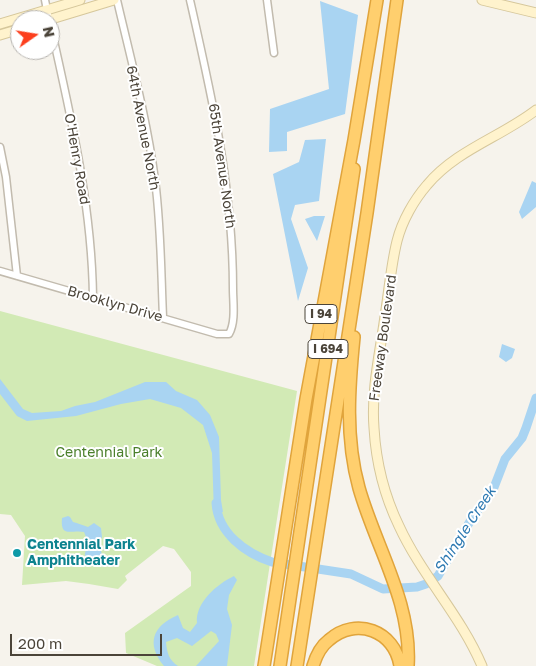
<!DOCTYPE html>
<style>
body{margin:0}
#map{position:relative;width:536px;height:666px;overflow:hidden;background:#f6f3ec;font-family:"Golos Text",sans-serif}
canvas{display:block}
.north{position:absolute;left:10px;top:10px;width:50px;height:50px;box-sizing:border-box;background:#fff;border:1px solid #b7b4b0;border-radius:50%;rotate:77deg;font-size:14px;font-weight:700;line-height:20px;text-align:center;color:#4b4439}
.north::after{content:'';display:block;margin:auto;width:18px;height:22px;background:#fc3f1d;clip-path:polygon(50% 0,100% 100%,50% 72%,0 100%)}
.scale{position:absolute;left:10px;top:634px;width:152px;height:22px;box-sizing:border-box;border:2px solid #4b4439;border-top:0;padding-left:6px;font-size:15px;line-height:18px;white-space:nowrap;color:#4b4439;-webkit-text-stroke:4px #fff;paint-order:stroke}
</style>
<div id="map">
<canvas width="536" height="666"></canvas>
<div class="north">N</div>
<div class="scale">200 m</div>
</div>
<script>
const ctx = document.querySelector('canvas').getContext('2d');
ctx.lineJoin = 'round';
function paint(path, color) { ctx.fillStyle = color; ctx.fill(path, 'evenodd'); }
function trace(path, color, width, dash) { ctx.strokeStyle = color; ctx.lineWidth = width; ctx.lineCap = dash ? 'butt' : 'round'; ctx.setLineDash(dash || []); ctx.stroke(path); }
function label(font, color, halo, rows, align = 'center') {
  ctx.font = font + ' "Golos Text",sans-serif'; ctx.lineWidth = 4; ctx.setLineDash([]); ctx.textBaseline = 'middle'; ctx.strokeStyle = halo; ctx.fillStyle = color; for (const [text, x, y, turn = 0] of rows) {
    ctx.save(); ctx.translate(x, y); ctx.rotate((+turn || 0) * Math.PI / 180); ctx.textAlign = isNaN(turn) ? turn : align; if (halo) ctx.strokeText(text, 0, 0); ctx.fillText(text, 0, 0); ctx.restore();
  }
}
const green = new Path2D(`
 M0,311L297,391L254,666H157L126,653L125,633L191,586V572L174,549L163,546L125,576L127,580L118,589L89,584L66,581L22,585L25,536L11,515L0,514Z`);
const water = new Path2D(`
 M320,1L358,15L345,114L287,132V151L269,152L270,109L329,89Z
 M326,139L319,201L295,205L291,219L308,268L298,301L273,174L299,162L305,140Z
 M532,181L536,183V207L522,219L519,212Z
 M314,216H325L317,241L305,219Z
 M502,344L515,349L512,358L506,362L499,357Z
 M0,379L23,409L32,413L61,411L75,406L95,402L145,382H166L176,391L197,400L210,415L219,437L221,500L223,512L214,514L212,453L203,425L181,408L150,399L121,404L76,416L27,421L17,416L0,394Z
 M68,516L70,517L73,522C78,523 82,525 88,527L94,523L101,528L102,537L99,544L103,558C98,566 86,568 85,556C84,552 88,548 89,544L84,532C72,529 60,539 62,518Z
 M234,576L237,580L229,595L227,609L232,625L227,666H196L219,641L216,634L211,631L192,646L177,638L166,642C167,653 169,660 178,666H164C146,644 152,626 178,615L183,628L190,632L197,623C195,603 217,584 234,576Z`);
const river = new Path2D(`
 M216,503C218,533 245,553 272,562L351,574L383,589L417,587L426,584L438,576L472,518L493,490L505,459L522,438L526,428L536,398`);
const street = new Path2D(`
 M45,0L49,20
 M117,0C131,60 147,119 155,180C161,225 161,271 163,317
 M267,0L274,53
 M50,23C70,113 92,204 93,298
 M0,147L6,177L17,276
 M0,271L217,334H229C236,322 233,302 233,289C233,188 212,97 190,0`);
const secondary = new Path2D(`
 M482,0L536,13
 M48,20L114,0
 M0,24L80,0
 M0,35L20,29
 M482,666C461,616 422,576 399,526C384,495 376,462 374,428C371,390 380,353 385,316C389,291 391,265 397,241C402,221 414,200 427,185C456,150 501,137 536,110`);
const highway = new Path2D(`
 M354,337C349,387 345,438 359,488C376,548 412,602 408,666
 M264,666L306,399L354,140L377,0
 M280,666L354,169
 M297,666L367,213L397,0
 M313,666C316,656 321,646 329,640C356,616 395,631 400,666`);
const markers = [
 [17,553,5,"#0f9aa8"]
];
const shields = [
 [321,314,32],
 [328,349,40]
];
const shieldNames = [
 ["I 94",321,314],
 ["I 694",328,349]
];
const streetNames = [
 ["64th Avenue North",143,128,79],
 ["O'Henry Road",77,159,80],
 ["65th Avenue North",222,166,82],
 ["Brooklyn Drive",115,304,16],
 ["Freeway Boulevard",383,338,-82]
];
const parkNames = [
 ["Centennial Park",109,453]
];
const cultureNames = [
 ["Centennial Park",27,545],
 ["Amphitheater",27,561]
];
const waterNames = [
 ["Shingle Creek",465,530,-57]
];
paint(green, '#d2eab5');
paint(water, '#a9d4f2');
trace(river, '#a9d4f2', 9);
trace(street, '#c2bbae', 9);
trace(secondary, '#d6c79b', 11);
trace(highway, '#e0a43c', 14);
trace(street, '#fff', 6);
trace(secondary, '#fff3cd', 9);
trace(highway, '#ffcf6e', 11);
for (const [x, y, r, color] of markers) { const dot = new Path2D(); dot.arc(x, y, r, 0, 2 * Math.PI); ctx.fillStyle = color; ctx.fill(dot); trace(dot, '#fff', 2); }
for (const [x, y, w] of shields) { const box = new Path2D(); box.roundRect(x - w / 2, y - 9.5, w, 19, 4); ctx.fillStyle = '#fff'; ctx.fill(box); trace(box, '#4b4439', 1); }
label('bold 12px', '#4b4439', null, shieldNames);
label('14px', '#4b4439', '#fff', streetNames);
label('14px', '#4a7f2a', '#fff', parkNames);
label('bold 14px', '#0d838f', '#fff', cultureNames, 'left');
label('italic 15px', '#2e7ab2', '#fff', waterNames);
</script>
